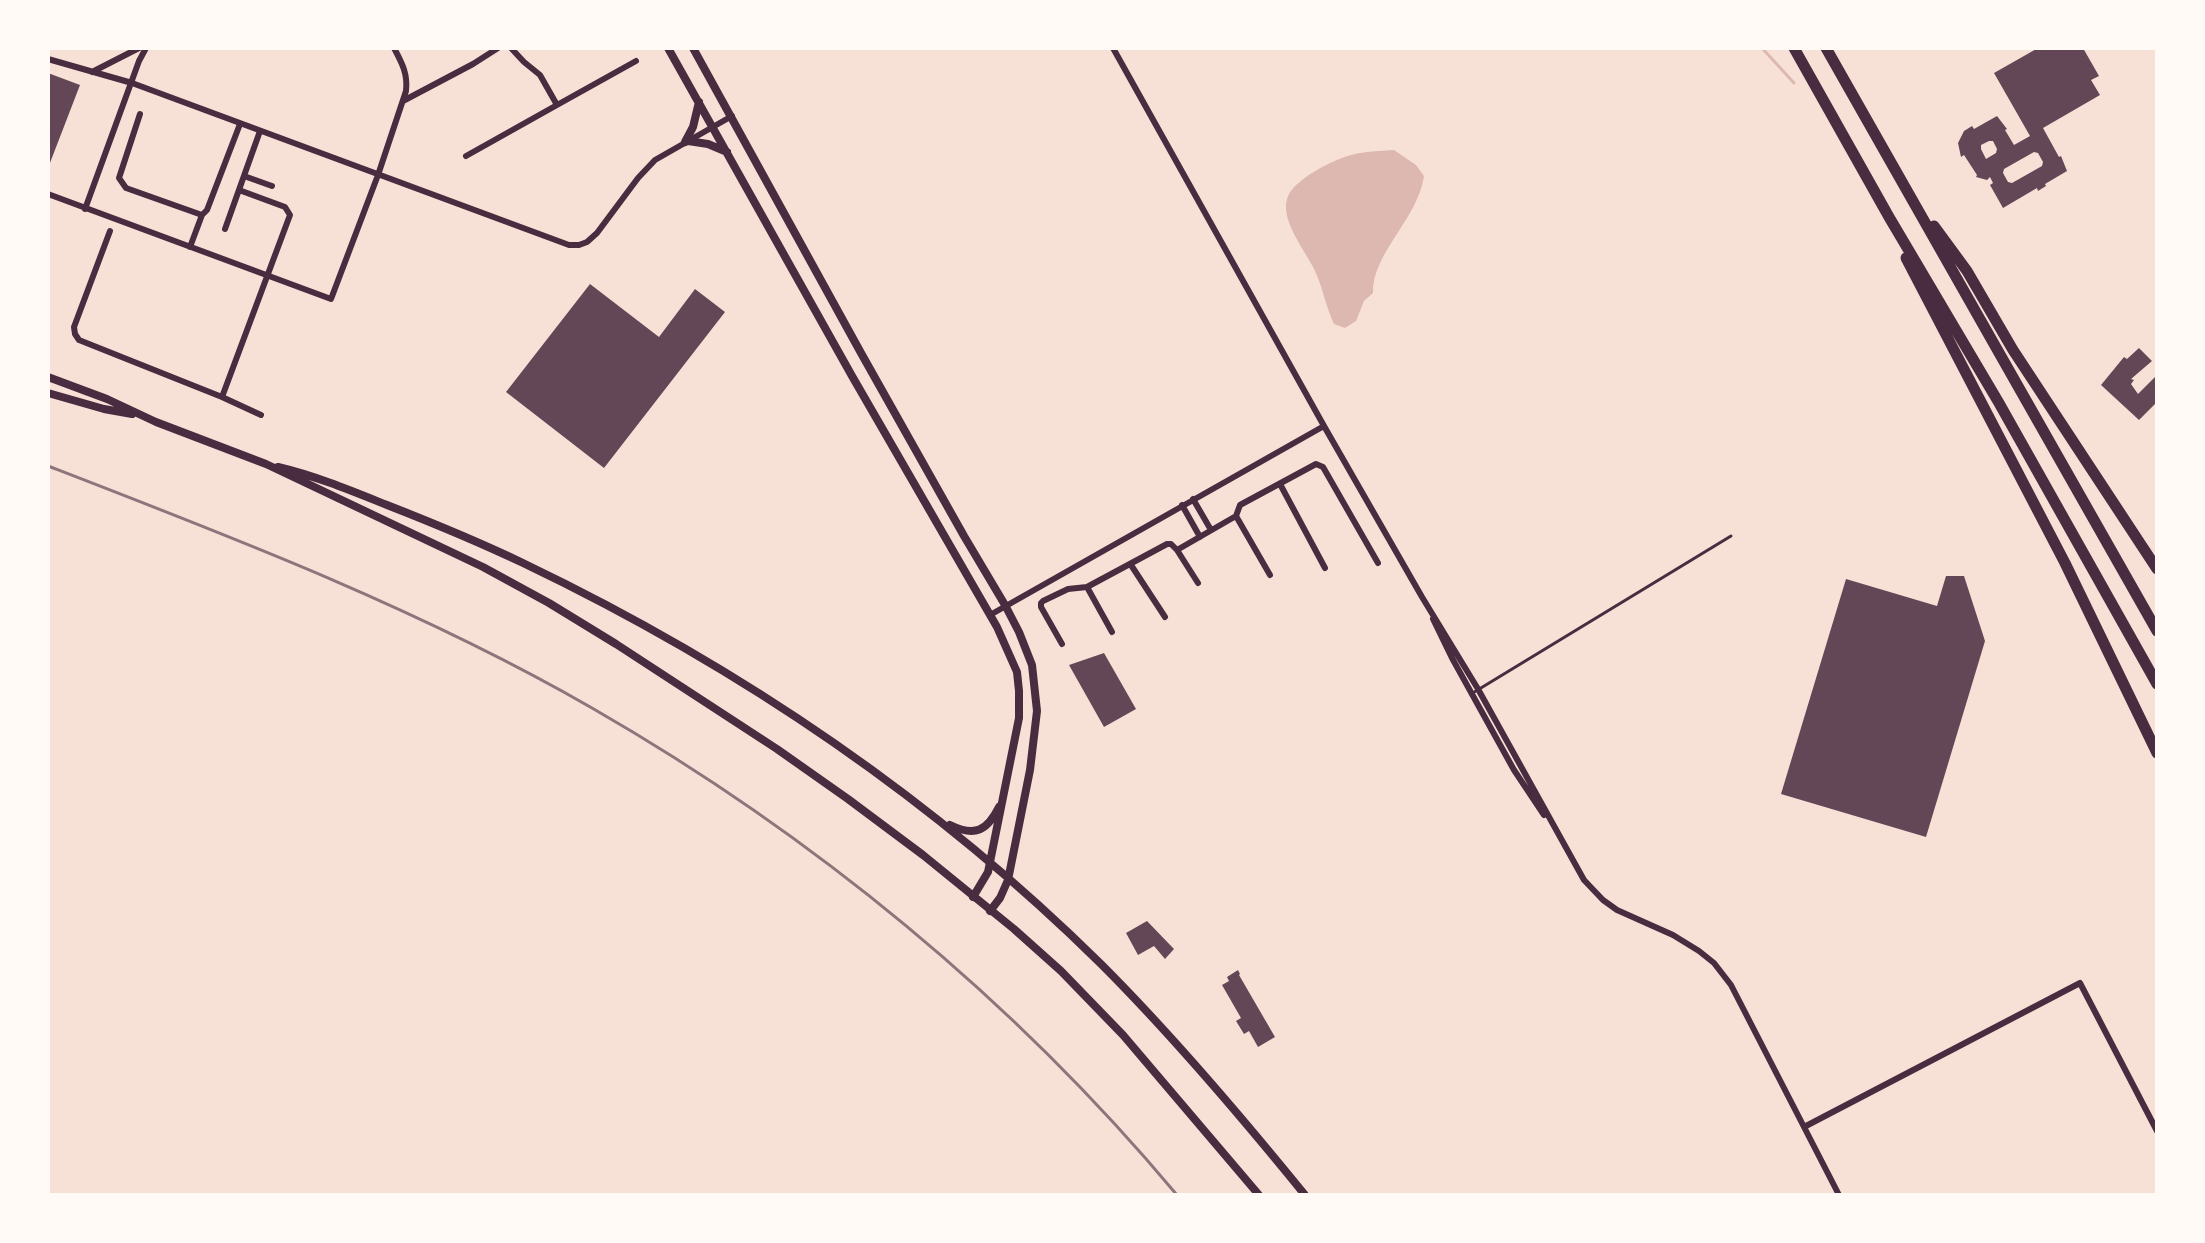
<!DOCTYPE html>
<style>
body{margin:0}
#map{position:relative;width:2205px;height:1243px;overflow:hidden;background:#f7e1d7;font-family:Commissioner,sans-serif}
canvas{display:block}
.frame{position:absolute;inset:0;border:50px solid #fffaf5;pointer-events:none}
</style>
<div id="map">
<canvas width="2205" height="1243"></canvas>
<div class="frame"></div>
</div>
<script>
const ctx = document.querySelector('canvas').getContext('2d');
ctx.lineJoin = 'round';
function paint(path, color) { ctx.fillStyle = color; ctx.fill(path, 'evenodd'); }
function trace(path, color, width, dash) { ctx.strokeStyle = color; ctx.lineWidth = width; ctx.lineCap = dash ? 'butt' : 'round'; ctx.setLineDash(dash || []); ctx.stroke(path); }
const water = new Path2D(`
 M1394,150L1416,165L1424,176C1418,219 1372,253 1373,293L1364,301L1356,321L1345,328L1334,324C1327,309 1324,294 1318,278C1310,255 1280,224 1287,199C1292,180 1333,160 1351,155C1365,151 1380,151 1394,150Z`);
const stream = new Path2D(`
 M1762,48L1794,83`);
const building = new Path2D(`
 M2038,48H2083L2099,76L2091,80L2100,95L2043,128L2059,157L2061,156L2067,171L2045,184L2046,186L2038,191L2037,188L2003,208L1990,185L1993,183L1990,177L1987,180L1976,177L1977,175L1964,155L1961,157L1958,143L1964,131L1972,126L1974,129L1997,116L2007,129L2005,130L2014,145L2030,136L1994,73ZM1989,141H1993L1997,149L1996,153L1986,159L1981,149V145ZM2034,152L2038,153L2043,162L2042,166L2012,183L2008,182L2003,173L2004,169Z
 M48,73L80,85L48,168Z
 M590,284L659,337L695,289L725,312L604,468L506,392Z
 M2139,348L2152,361L2131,379L2134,380L2131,384L2138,394L2157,375V402L2139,420L2101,385L2124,357L2127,359Z
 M1946,576H1964L1985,641L1926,837L1781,794L1846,579L1937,606Z
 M1104,653L1136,709L1104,727L1069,665Z
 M1147,921L1174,949L1165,959L1154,946L1138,955L1126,933Z
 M1238,970L1240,974L1239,975L1275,1037L1258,1047L1249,1031L1244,1034L1236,1021L1241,1018L1222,985L1229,981L1227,977Z`);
const service = new Path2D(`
 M1471,694L1731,536`);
const minor = new Path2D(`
 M511,48L524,62L540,75L557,105L636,61
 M1113,48L1324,426L1422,597L1478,689L1584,880L1603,900L1617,910L1673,935L1699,951L1714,963L1731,985L1839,1195
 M48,59L132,83L569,245H579L587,242L597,233L638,178L655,160L732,116
 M92,72L139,48
 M403,101L473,64L498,48
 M140,114L119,178L126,188L202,215L207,210L240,124
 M466,156L557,105
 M244,176L272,186
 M48,194L331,299L378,175L406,91C408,74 402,63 394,48
 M85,209L139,61L146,48
 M225,229L260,131
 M110,231L74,327L75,334L79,340L222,397L261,415
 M190,247L202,215
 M222,397L290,215L285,207L239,190
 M1280,484L1325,568
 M1193,499L1211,530
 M1182,505L1200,537
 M1177,550L1198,583
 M1131,565L1165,617
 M1270,575L1236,516L1240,505L1316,464L1323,467L1378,563
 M1087,587L1112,632
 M990,615L1324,426
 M1433,619L1452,658L1514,770L1544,815
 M1062,644L1041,607V603L1043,601L1068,589L1087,587L1167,544H1171L1177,550L1236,516
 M1804,1127L2080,983L2157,1131`);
const secondary = new Path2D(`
 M668,48L852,376L997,627L1017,672L1019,691V718L988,872L973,897
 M693,48L861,353L964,536L1005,605L1019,632L1032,665L1037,711L1030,770L1008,880L1000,898L990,911
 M688,141L708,144L727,152
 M685,142L693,127L699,102
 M48,377L107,399L156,422L266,464L483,567L549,603L616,644L777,749L848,799L923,855L1014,929L1061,971L1123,1035L1259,1195
 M48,393L104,409L132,414
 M278,467C316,476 352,491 387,505C433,523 479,542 523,563C736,665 933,798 1101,964C1174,1037 1240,1115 1305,1195
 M950,825C975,837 987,831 999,807`);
const motorway = new Path2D(`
 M1794,48L1889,217L1999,403L2157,684
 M1826,48L2157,631
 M1934,226L1967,271L2013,350L2157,569
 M1906,258L2065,563L2157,753`);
const rail = new Path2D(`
 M48,466C232,537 420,609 592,708C813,835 1013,999 1177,1195`);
paint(water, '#dcb8b0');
trace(stream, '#dcb8b0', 3);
paint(building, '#644757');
trace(service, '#4a2c40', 3);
trace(minor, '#4a2c40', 6);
trace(secondary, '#4a2c40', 8);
trace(motorway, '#4a2c40', 11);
trace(rail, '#8f747c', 3);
</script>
